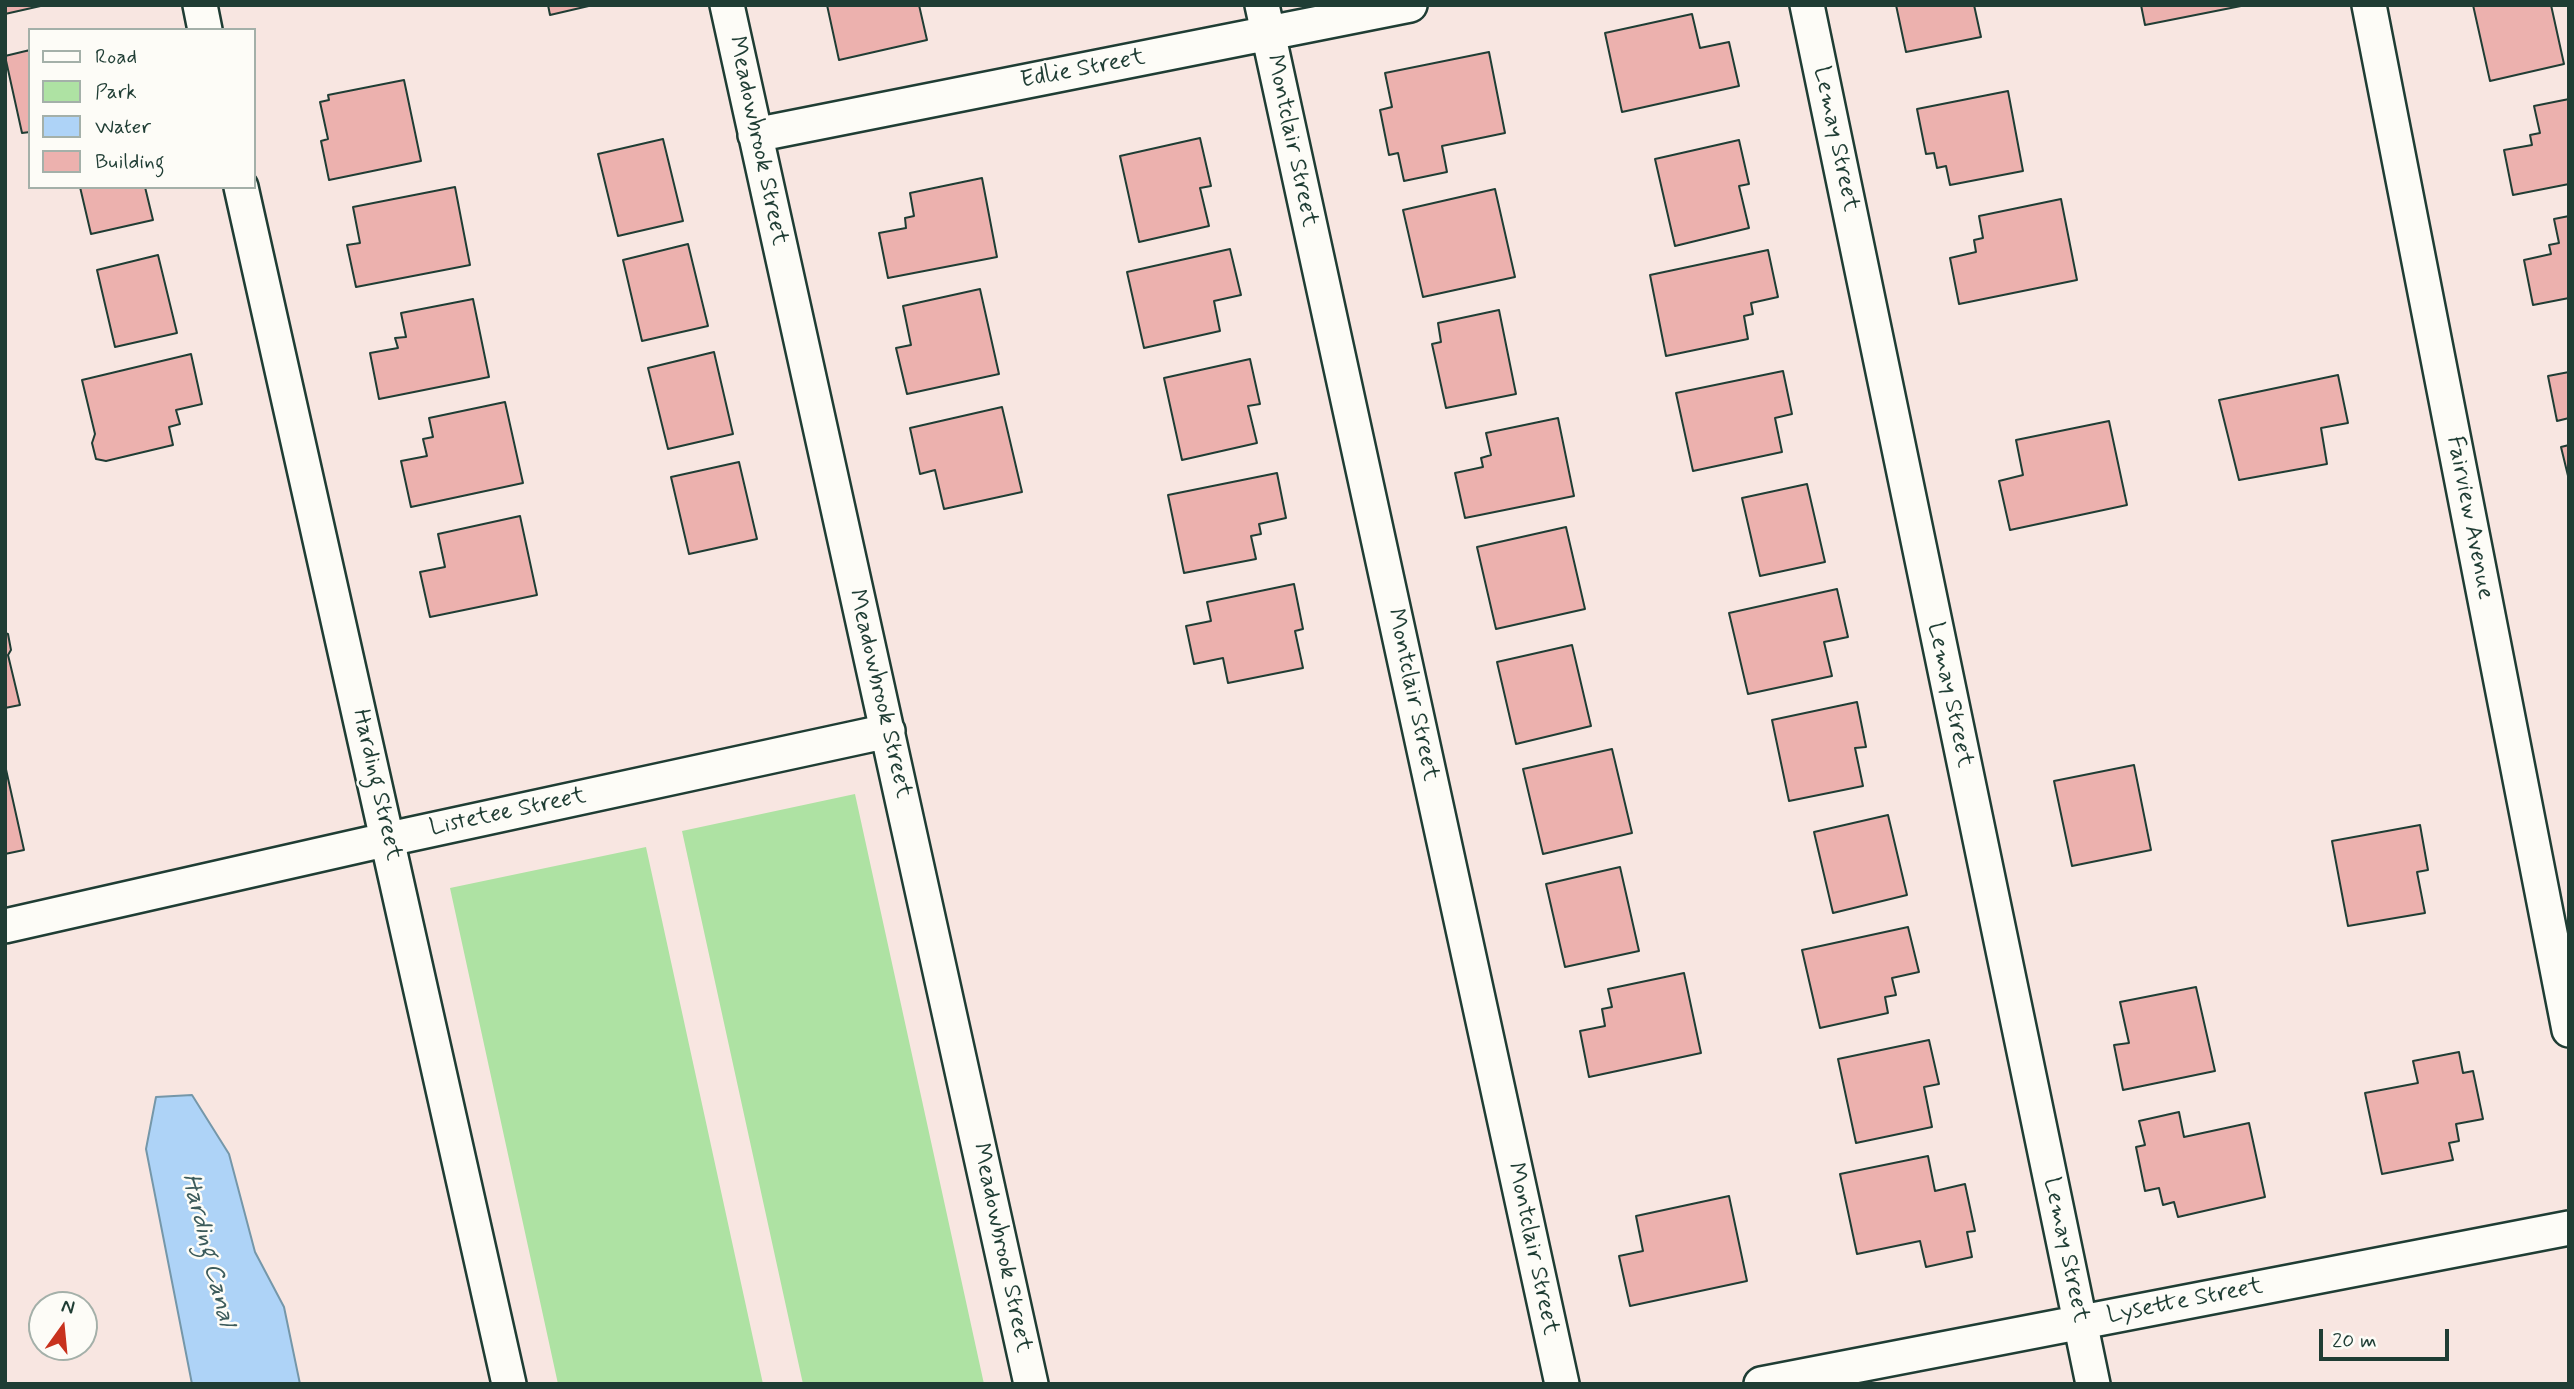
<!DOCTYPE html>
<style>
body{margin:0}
#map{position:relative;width:2574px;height:1389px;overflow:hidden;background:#f8e6e1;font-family:Mynerve,sans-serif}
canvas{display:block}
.frame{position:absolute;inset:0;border:7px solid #1f3d34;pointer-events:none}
.legend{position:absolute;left:28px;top:28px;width:228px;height:161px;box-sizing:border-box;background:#fdfcf7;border:2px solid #a4b0a9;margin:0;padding:9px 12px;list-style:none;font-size:21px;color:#1f3d34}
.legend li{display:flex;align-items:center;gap:14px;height:35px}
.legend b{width:35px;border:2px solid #a4b0a9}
.north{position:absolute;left:28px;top:1291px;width:70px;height:70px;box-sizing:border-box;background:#fdfcf7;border:2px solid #a4b0a9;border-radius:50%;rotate:15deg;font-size:19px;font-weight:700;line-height:28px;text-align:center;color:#1f3d34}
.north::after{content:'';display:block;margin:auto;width:24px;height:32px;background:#c8321e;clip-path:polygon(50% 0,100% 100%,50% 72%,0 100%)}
.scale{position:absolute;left:2319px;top:1329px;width:130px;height:32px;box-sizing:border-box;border:4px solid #1f3d34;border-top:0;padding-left:9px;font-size:21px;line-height:24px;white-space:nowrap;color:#1f3d34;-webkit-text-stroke:5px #fdfcf7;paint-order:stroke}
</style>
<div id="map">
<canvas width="2574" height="1389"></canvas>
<div class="frame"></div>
<ul class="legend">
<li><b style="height:9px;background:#fdfcf7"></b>Road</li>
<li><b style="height:19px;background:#aee2a3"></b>Park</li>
<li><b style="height:19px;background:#aed3f7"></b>Water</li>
<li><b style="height:19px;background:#ecb1ae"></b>Building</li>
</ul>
<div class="north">N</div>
<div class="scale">20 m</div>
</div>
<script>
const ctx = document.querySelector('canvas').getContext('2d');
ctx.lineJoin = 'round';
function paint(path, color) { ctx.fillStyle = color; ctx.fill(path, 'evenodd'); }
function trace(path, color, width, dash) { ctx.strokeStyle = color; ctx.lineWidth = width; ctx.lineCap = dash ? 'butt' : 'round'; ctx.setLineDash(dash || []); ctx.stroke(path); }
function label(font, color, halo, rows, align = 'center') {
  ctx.font = font + ' Mynerve,sans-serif'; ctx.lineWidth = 5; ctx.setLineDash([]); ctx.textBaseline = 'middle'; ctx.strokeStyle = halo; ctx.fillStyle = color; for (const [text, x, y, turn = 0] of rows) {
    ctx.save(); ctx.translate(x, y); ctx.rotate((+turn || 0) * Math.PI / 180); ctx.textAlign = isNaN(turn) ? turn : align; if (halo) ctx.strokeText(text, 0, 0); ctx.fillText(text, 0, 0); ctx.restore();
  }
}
const green = new Path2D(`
 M855,794L984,1384H803L682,831Z
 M646,847L763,1384H558L450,888Z`);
const water = new Path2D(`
 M192,1095L229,1154L255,1252L284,1307L300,1384H192L146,1149L156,1097Z`);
const building = new Path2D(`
 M5,5H45L5,14Z
 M548,5H593L550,15Z
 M827,5H919L927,40L839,60Z
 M1896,5H1974L1981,37L1906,52Z
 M2141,5H2246L2145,25Z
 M2473,5H2551L2564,64L2490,81Z
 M1692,14L1700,48L1729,42L1739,86L1622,112L1605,33Z
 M30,50V132L22,133L5,56Z
 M1489,52L1505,133L1442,146L1447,172L1404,181L1398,153L1389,155L1380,110L1392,107L1385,73Z
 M404,80L421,161L329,180L321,141L328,139L320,102L329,100L328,95Z
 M2008,91L2023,171L1950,185L1946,166L1937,168L1934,153L1926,154L1917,109Z
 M2569,99V184L2513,195L2504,150L2532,145L2530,135L2540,133L2534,106Z
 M1200,138L1211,186L1200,188L1209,226L1139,242L1120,156Z
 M663,139L683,221L618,236L598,154Z
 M1739,140L1749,184L1739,186L1749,228L1675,246L1655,159Z
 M982,178L997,257L888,278L879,233L906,228L905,218L914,216L910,193Z
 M80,187H145L153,220L91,234Z
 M455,187L470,265L356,287L347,245L360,243L353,207Z
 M1495,189L1515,277L1423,297L1403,210Z
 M2061,199L2077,280L1959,304L1950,258L1976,252L1974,240L1983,238L1979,216Z
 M2569,216V298L2533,305L2524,260L2551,254L2549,245L2559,243L2554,219Z
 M688,244L708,326L642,341L623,260Z
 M1230,249L1241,295L1214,301L1220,331L1144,348L1127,272Z
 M1768,250L1778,297L1751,303L1753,314L1744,316L1748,339L1666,356L1650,275Z
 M158,255L177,333L115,347L97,270Z
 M980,289L999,374L907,394L896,348L911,345L903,306Z
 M473,299L489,377L379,399L370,353L398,348L395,338L406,337L401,313Z
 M1499,310L1516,394L1446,408L1432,344L1441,342L1438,323Z
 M714,352L733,434L668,449L648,368Z
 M191,354L202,404L176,410L180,424L169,427L173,445L106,461L96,459L92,443L95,434L82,380Z
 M1250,359L1260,404L1248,406L1257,443L1182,460L1164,378Z
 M1783,371L1792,414L1775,418L1782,452L1693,471L1676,393Z
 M2569,372V418L2557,421L2548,376Z
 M2338,375L2348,423L2321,428L2327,464L2239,480L2219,400Z
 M505,402L523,483L411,507L401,461L427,456L423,439L433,437L429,418Z
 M1002,407L1022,492L944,509L935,470L920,474L910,428Z
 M1558,418L1574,496L1465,518L1455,473L1483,467L1481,458L1491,455L1486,433Z
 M2109,421L2127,505L2010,530L1999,481L2023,475L2016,440Z
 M2569,445V480L2561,447Z
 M739,462L757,539L689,554L671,477Z
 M1277,473L1286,518L1259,524L1261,534L1251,536L1256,559L1184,573L1168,495Z
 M1807,484L1825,562L1760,576L1742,498Z
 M520,516L537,595L430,617L420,572L445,567L438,534Z
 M1566,527L1585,609L1496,629L1477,547Z
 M1294,584L1303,629L1295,631L1303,668L1228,683L1223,658L1194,664L1186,626L1211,621L1207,602Z
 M1837,589L1848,637L1824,642L1832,676L1748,694L1729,613Z
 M5,633L8,634L11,650L8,655L20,705L5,708Z
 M1572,645L1591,726L1516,744L1497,662Z
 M1857,702L1866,747L1855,748L1863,786L1789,801L1772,720Z
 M1612,749L1632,833L1543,854L1523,769Z
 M5,765L24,850L5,854Z
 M2134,765L2151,850L2072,866L2054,781Z
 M1888,815L1907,895L1833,913L1814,832Z
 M2420,825L2428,870L2417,872L2425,913L2348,926L2332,841Z
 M1620,867L1639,951L1565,967L1546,884Z
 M1908,927L1919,972L1892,978L1896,995L1885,997L1888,1013L1820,1028L1802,950Z
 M1684,973L1701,1053L1589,1077L1580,1031L1605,1026L1602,1009L1612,1007L1608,989Z
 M2196,987L2215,1071L2123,1090L2114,1045L2129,1043L2120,1002Z
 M1929,1040L1939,1084L1924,1087L1932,1127L1856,1143L1838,1059Z
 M2459,1052L2463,1073L2473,1071L2483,1119L2456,1124L2459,1141L2449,1143L2453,1160L2382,1174L2365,1093L2418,1083L2413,1061Z
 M2179,1112L2184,1137L2249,1123L2265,1197L2178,1217L2174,1202L2163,1205L2159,1188L2145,1191L2136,1147L2145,1145L2139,1121Z
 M1928,1156L1935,1191L1965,1184L1975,1231L1967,1232L1972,1257L1926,1267L1920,1241L1857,1254L1840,1174Z
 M1729,1196L1747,1281L1630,1306L1619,1256L1643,1251L1636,1216Z`);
const street = new Path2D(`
 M200,5L205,30
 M727,5L1031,1384
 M1262,5L1562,1384
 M1807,5L2093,1384
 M2369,5L2569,1030
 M755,135L1410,5
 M241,187L509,1384
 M5,926L389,839L888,731
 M1761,1384L2569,1228`);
const streetNames = [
 ["Edlie Street",1083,70,-11],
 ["Lemay Street",1835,139,78],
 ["Meadowbrook Street",757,141,78],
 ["Montclair Street",1291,141,78],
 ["Fairview Avenue",2469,518,79],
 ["Meadowbrook Street",879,694,77],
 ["Montclair Street",1412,695,78],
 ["Lemay Street",1949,695,78],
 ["Harding Street",376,785,77],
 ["Listetee Street",508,813,-12],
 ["Meadowbrook Street",1001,1248,78],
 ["Montclair Street",1532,1249,78],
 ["Lemay Street",2065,1250,78],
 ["Lysette Street",2185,1302,-11]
];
const waterNames = [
 ["Harding Canal",207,1250,76]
];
paint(green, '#aee2a3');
paint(water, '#aed3f7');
trace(water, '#7597a9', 2);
paint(building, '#ecb1ae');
trace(building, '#1f3d34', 2);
trace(street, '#1f3d34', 38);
trace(street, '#fdfcf7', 33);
label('24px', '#1f3d34', '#fdfcf7', streetNames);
label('italic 26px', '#3c5b5b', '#fdfcf7', waterNames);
</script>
